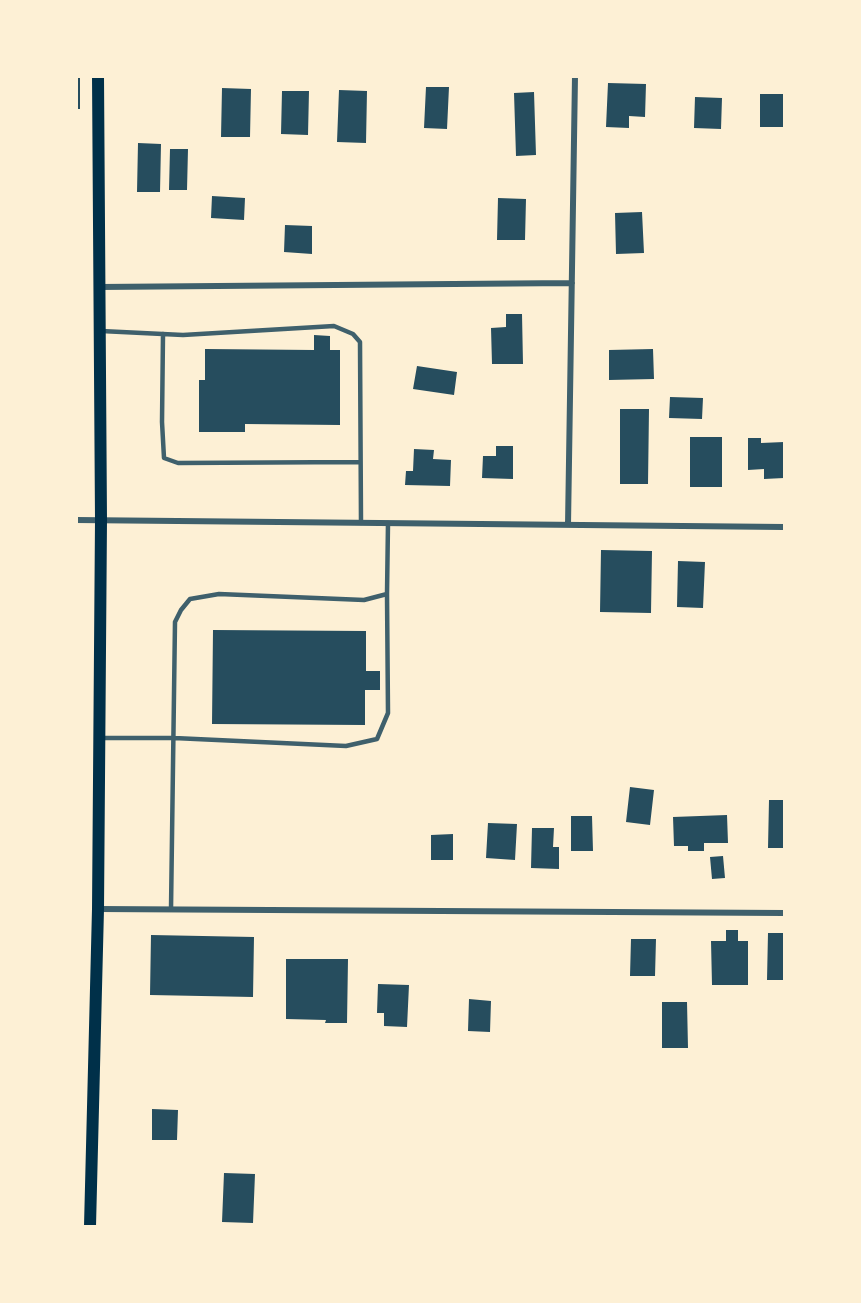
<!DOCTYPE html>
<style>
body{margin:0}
#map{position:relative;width:861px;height:1303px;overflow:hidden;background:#fdf0d5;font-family:"Source Sans 3",sans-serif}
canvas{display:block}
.frame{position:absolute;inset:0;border:78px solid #fdf0d5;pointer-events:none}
</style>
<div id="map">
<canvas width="861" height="1303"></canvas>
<div class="frame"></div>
</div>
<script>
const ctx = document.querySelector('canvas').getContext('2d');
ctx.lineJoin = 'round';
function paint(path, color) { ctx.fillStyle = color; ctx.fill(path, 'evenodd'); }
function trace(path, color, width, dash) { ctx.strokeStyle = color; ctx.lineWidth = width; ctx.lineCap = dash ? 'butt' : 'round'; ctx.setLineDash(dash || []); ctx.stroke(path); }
const building = new Path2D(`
 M76,76H80V109H76Z
 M608,83L646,84L645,117L629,116V128L606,127Z
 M426,87H449L447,129L424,128Z
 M222,88L251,89L250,137H221Z
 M339,90L367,91L366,143L337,142Z
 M282,91H309L308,135L281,134Z
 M534,92L536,155L516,156L514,93Z
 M760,94H784V127H760Z
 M695,97L722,98L721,129L694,128Z
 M138,143L161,144L160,192H137Z
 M170,149H188L187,190H169Z
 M212,196L245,198L244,220L211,218Z
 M498,198L526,199L525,240H497Z
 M642,212L644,253L616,254L615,213Z
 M285,225L312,226V254L284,252Z
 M506,314H522L523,364H492L491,328L506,327Z
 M314,335L330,336V350H340V425L245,424V432H199V380H205V349L314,350Z
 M653,349L654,379L609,380V350Z
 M417,366L457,372L454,395L413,389Z
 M670,397L703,398L702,419L669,418Z
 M620,409H649L648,484H620Z
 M690,437H722V487H690Z
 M748,438H761V443L784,442V478L764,479V469L748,470Z
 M496,446H513V479L482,478L483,456H496Z
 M414,449L434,450L433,459L451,460L450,486L405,485L406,471H413Z
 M601,550L652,551L651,613L600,612Z
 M678,561L705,562L703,608L677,607Z
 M213,630L366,631V671H380V690H365V725L212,724Z
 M630,787L654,790L650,825L626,822Z
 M769,800H784V848H768Z
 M727,815L728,843H704V851H688V846H674L673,817Z
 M571,816H592L593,851H571Z
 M488,823L517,824L515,860L486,858Z
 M532,828H554L553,847H559V869L531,868Z
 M453,834V860H431V835Z
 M723,856L725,878L712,879L710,857Z
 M726,930H738V941H748V985H712L711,941H726Z
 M768,933H784V980H767Z
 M151,935L254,937L253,997L150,995Z
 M631,939H656L655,976H630Z
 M286,959H348L347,1023H325L326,1020L286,1019Z
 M378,984L409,985L407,1027L384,1026V1013H377Z
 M469,999L491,1001L490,1032L468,1031Z
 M662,1002H687L688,1048H662Z
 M152,1109L178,1110L177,1140H152Z
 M224,1173L255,1174L253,1223L222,1222Z`);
const service = new Path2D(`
 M101,331L183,335L334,326L353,334L360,342L361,523
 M163,334L162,422L164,458L178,463L360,462
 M102,738H174L346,746L377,739L388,713L387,594
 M171,909L175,622L181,610L190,599L219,594L364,600L387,594L388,523`);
const minor = new Path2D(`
 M99,287L572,283
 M76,520L784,527
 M568,525L575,76
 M98,909L784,913`);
const secondary = new Path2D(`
 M90,1226L98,909L101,520L98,76`);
paint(building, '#264d5e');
trace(service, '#3f606c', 4.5);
trace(minor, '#3f606c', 6);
trace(secondary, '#003049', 12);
</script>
